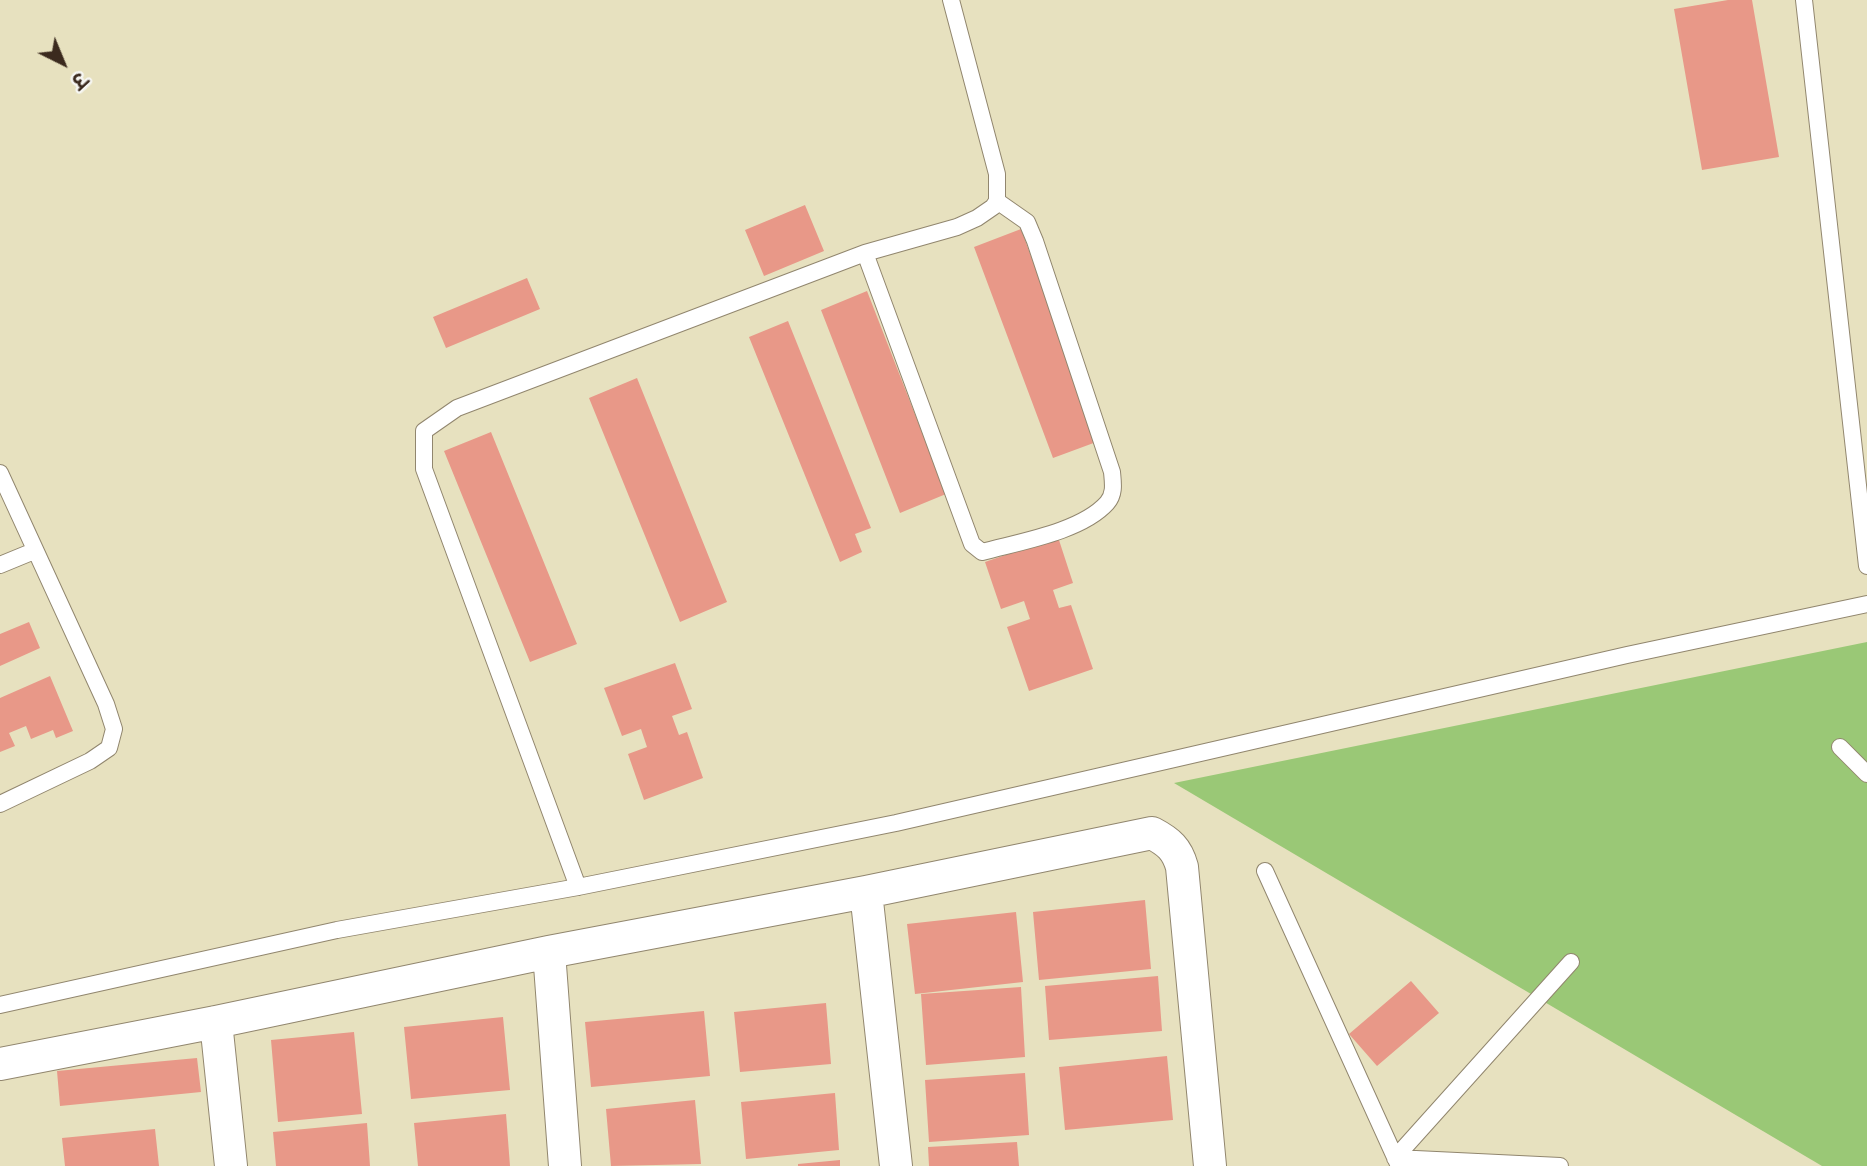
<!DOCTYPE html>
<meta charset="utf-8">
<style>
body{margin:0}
#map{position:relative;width:1867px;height:1166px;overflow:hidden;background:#e7e1bf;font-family:"Indie Flower","Playpen Sans Deva",sans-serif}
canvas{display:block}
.north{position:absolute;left:28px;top:28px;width:70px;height:70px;-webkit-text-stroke:5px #f6f6f2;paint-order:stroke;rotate:137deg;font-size:19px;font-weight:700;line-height:28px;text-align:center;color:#3b2a1e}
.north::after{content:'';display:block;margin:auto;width:24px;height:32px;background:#3b2a1e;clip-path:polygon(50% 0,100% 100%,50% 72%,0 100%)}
</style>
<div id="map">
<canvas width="1867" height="1166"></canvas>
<div class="north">उ</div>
</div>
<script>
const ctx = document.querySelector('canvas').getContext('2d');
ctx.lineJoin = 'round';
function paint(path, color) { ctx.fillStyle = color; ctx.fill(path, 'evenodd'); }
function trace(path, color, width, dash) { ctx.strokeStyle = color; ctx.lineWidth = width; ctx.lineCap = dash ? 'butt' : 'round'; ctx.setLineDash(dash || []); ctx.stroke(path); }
const green = new Path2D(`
 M1867,642V1166H1822L1174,783Z`);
const building = new Path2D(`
 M1728,0H1752L1779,157L1702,170L1674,9Z
 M805,205L824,251L764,276L745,230Z
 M1021,229L1099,441L1053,458L974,247Z
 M527,278L540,309L446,348L433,317Z
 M867,291L946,494L900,513L821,310Z
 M788,321L871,528L855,534L862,552L840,562L749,337Z
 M637,378L727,602L680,622L589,398Z
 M491,432L577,644L530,662L444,451Z
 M1058,537L1073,583L1053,590L1059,608L1071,605L1093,669L1029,691L1007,627L1030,619L1024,601L1001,609L985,562Z
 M29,622L40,648L0,666V634Z
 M675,663L692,709L672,716L679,735L687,732L703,778L644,800L628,754L647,747L641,729L622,736L604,688Z
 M50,676L73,731L56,738L53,730L31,739L26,726L9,733L15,746L0,752V698Z
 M1145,900L1151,969L1039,980L1033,912Z
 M1016,912L1023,982L915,994L907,924Z
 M1158,976L1162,1031L1049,1040L1045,986Z
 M1411,981L1439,1013L1377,1066L1349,1034Z
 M1021,987L1025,1057L926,1065L921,994Z
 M826,1003L831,1064L740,1072L734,1012Z
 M704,1011L710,1076L591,1087L585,1022Z
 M503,1017L510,1090L411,1099L404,1027Z
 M354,1032L362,1114L278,1122L271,1040Z
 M1167,1056L1173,1120L1065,1130L1059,1067Z
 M197,1058L201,1092L60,1106L57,1071Z
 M1025,1073L1029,1135L929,1142L925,1080Z
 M835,1093L839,1150L746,1159L741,1102Z
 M695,1100L701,1164L611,1166L606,1109Z
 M506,1114L510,1166H418L414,1123Z
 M367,1123L370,1166H276L273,1132Z
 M155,1129L159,1166H65L62,1138Z
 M1017,1142L1019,1166H929L928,1147Z
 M840,1160V1166H798V1164Z`);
const lane = new Path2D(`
 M1804,0L1867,566
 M865,253L972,544L982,552C1018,542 1081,532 1107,503C1115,494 1113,483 1112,472L1035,241L1027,222L997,201
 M0,473L106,704L114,729L109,748L90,761L0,804
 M0,565L34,551
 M1840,747L1867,774
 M1265,871L1399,1166
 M578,887L424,469V431L457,408L865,253L957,227L977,218L993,207L997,201V174L951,0
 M0,1005L337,930L578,887L896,823L1627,655L1867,604
 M1395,1158L1571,962
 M1395,1158L1560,1166`);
const street = new Path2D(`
 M866,892L896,1166
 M549,952L565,1166
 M216,1022L231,1166
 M0,1064L216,1022L549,952L866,892L1152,833C1169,842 1177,849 1182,867L1210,1166`);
paint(green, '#9ac876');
paint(building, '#e89888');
trace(lane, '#91866e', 18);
trace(street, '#91866e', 34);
trace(lane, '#fff', 16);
trace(street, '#fff', 32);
</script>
